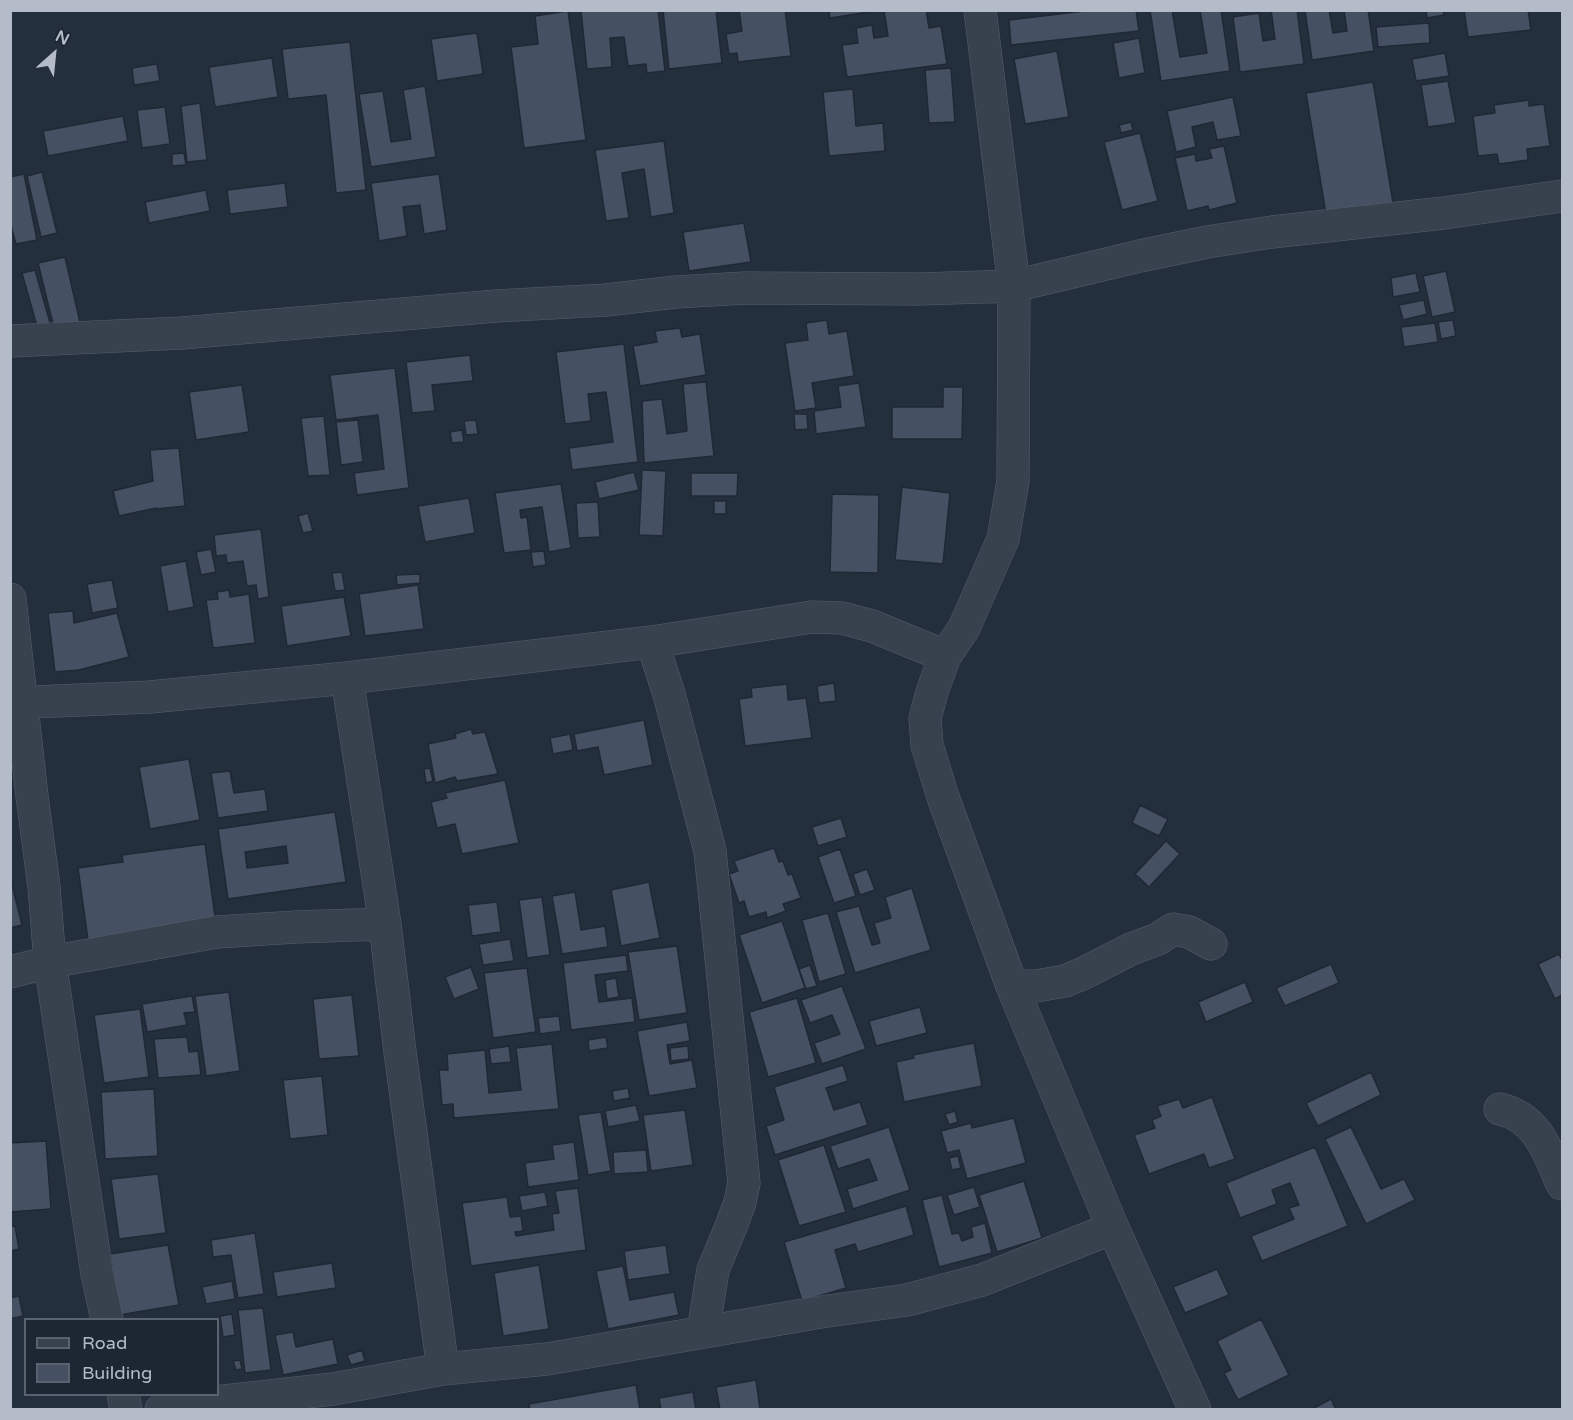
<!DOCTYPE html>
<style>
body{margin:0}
#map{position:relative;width:1573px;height:1420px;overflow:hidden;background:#242f3e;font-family:"Varela Round",sans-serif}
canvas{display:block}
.frame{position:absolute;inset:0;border:12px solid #b4bcc9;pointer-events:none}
.legend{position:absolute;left:24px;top:1318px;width:195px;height:78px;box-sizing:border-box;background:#1d2633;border:2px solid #59626f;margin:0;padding:8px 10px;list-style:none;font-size:18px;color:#b4bcc9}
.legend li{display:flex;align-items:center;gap:12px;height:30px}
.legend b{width:30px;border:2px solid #59626f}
.north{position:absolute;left:24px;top:24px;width:60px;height:60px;-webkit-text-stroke:4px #1d2633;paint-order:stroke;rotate:27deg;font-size:16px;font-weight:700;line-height:24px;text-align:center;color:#b4bcc9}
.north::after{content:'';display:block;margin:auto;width:21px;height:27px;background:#b4bcc9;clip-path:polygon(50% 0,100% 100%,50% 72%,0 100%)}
</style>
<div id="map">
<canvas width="1573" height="1420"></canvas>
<div class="frame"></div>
<ul class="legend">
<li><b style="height:8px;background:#38414e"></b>Road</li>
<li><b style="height:16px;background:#455162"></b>Building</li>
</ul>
<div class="north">N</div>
</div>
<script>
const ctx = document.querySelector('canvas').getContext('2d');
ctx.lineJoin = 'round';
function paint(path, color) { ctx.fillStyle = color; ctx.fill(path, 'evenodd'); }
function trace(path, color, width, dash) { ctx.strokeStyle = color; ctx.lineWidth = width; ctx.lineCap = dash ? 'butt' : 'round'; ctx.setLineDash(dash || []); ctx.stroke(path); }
const building = new Path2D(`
 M658,10L665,71L647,73L646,64L628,66L624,37L610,38L612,67L587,69L581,11Z
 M663,10H716L722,63L669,69Z
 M739,10H785L791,56L738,62L737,53L729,54L726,34L742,31Z
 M829,10H882L830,18Z
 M884,10H926L929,28L941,26L947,64L847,77L842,45L858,43L856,28L872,25L874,38L888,36Z
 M1093,10H1136L1139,31L1011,45L1009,20Z
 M1150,10H1172L1180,57L1207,53L1200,10H1221L1230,71L1161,81Z
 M1271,10H1297L1304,64L1240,72L1233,17L1259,13L1263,41L1275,39Z
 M1305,10H1329L1333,33L1347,31L1344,10H1368L1374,51L1312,60Z
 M1426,10H1443L1444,15L1427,18Z
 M1464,10H1528L1531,30L1468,37Z
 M568,11L586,140L524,148L511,47L538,44L535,16Z
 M1429,23L1430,43L1378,47L1376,27Z
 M477,33L483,74L437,81L431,39Z
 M1139,38L1145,73L1119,78L1113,43Z
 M350,42L366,190L336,193L326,95L288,99L282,49Z
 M1057,51L1069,117L1025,124L1014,59Z
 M1445,53L1449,76L1416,81L1412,59Z
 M272,58L278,97L215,107L209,67Z
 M157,64L160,81L134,85L132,68Z
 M951,68L955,122L929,123L925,70Z
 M1448,81L1456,123L1428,127L1421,85Z
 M1373,82L1393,203L1326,214L1306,93Z
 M425,86L436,157L371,167L359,94L383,91L391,142L411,139L403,90Z
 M853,89L856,126L883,123L885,151L829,156L823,92Z
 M1233,97L1241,136L1217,140L1213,122L1192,127L1196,147L1176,152L1167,111Z
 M1529,100V106L1544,104L1550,146L1527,149L1528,160L1499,164L1497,154L1478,156L1473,116L1495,113L1494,105Z
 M200,103L207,160L187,162L181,106Z
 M165,107L170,144L142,148L137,110Z
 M123,116L128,141L48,156L43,131Z
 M1131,122L1133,130L1121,133L1119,125Z
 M1140,133L1158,201L1122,210L1104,142Z
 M664,141L674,213L651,217L644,169L622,173L629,218L606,221L595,150Z
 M1224,146L1237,203L1209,210L1208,206L1187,211L1175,158L1195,154L1196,161L1212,158L1209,149Z
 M184,153L186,165L172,166V154Z
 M42,172L57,233L41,237L27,176Z
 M24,174L37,240L16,244L10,222V177Z
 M439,174L447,230L424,234L420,205L403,207L407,236L379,241L371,183Z
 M285,183L288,207L230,214L227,190Z
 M206,190L210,211L149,223L145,202Z
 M744,223L751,262L689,271L683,232Z
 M65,257L80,322L54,328L38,263Z
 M35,270L51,326L38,330L22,273Z
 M1446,271L1455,312L1432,317L1423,276Z
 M1416,273L1420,292L1393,297L1391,278Z
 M1424,300L1427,314L1403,320L1399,305Z
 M827,320L829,334L847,331L854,376L812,383L816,408L795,411L785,343L808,340L806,323Z
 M1453,320L1456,336L1441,339L1438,322Z
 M1435,323L1438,342L1404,347L1401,327Z
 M680,328L682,337L700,334L706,375L640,386L633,346L657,342L655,331Z
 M624,344L638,462L572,470L569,448L613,442L606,392L588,394L591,421L565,424L556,352Z
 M470,355L473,381L432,385L435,411L412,413L406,362Z
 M395,368L409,488L357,495L354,473L384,469L378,415L336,420L330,375Z
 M706,382L714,456L644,463L642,401L662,399L667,434L687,431L683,384Z
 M859,383L866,427L816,434L814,411L841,407L838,386Z
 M242,385L249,432L196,440L189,392Z
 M943,387H963L962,439H892V407H943Z
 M794,414H807L808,429L795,430Z
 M324,416L330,475L308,476L301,418Z
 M358,420L363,462L341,465L336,422Z
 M476,420L478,434L466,435L464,421Z
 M462,430L464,442L452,443L450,432Z
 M179,448L185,506L156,509V508L119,516L113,491L153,481L150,450Z
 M642,470L666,471L663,536L639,535Z
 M634,472L639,490L599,499L595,482Z
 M691,473H738L737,496H691Z
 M561,484L571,548L549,552L542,507L520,510L521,518L527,517L531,550L504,553L495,493Z
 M902,487L950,493L943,564L895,560Z
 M832,494L879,495L878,573L830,572Z
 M469,498L475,533L425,542L418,506Z
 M714,501H726V514H714Z
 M598,502L600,537L578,538L576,503Z
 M308,513L313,531L303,533L298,516Z
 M261,529L269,597L258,599L256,585L247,586L243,561L227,563L226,555L216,556L214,535Z
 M211,549L216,572L201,575L196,552Z
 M544,551L546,565L533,567L531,552Z
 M186,561L194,607L168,612L160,566Z
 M342,572L345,590L335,591L332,573Z
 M420,574V583L397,585L396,575Z
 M112,580L118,608L92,613L87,584Z
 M418,585L424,629L365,636L359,594Z
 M229,590L230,597L249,594L255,643L213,648L206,600L218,599L217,592Z
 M344,597L351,636L287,646L281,606Z
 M73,611L74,623L117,613L129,657L79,670L55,672L48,613Z
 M834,683L836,701L819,703L817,686Z
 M787,684L788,700L806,698L812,738L745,746L739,699L752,697L751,688Z
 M644,720L653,765L604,775L598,747L577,751L574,734Z
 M471,729L473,734L485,732L498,774L457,781L455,777L435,783L428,744L456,738L455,734Z
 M570,734L573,750L553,754L550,738Z
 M189,759L200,820L150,829L139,767Z
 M430,768L433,781L426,783L424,769Z
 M230,771L234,793L265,789L268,811L218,818L211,773Z
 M505,780L519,843L462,854L455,824L437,828L431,802L447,798L445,793Z
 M1140,805L1168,819L1159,836L1132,823Z
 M335,812L346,882L228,899L218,829ZM286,846L288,863L247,868L245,852Z
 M841,818L847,837L818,846L812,827Z
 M1166,841L1180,854L1149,887L1135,874Z
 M205,844L216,924L88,940L78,868L123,862L122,855Z
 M774,848L779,862L783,861L788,875L792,874L801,898L783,904L786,911L767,918L766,912L749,917L744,901L739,903L729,874L738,871L734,861Z
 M840,849L856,896L834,903L818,857Z
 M867,869L875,890L860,895L853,874Z
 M10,877L22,925L10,928Z
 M649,882L660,938L621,946L611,890Z
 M912,888L931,950L855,973L836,912L859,906L872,945L880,943L874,923L891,918L885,897Z
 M575,892L581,930L605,926L608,947L562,954L552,896Z
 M542,897L550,955L527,958L519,900Z
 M497,902L501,932L472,936L468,905Z
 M828,913L846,974L819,982L802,920Z
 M782,921L805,988L762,1003L739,935Z
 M510,939L514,961L483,965L479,944Z
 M677,946L687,1013L639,1020L628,952Z
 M1559,954L1562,960V995L1555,999L1538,964Z
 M626,955L628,971L595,975L599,1002L632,998L635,1022L571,1030L563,963Z
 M1331,964L1339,983L1285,1006L1276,988Z
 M810,965L817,986L806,989L799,969Z
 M471,967L479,989L454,999L445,977Z
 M527,968L536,1032L493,1038L484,973Z
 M616,978L619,997L607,999L605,980Z
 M1245,982L1253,1002L1206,1022L1198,1002Z
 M842,986L866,1049L822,1064L814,1043L840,1034L832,1015L810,1023L801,1000Z
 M229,992L240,1071L206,1076L195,996Z
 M352,995L359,1056L319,1059L313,999Z
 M192,996L195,1012L184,1013L187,1025L147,1032L142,1004Z
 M797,998L816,1063L768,1077L749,1012Z
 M920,1007L927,1033L876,1046L869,1021Z
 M140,1009L149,1077L104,1083L94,1015Z
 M559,1016L561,1031L540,1034L538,1018Z
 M687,1022L690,1041L667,1045L670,1064L692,1060L697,1088L649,1096L637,1031Z
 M187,1037L189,1052L198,1051L201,1075L158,1078L154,1039Z
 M606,1037L608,1048L589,1051L588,1040Z
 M974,1043L982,1086L904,1102L896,1062L914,1058L913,1055Z
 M552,1044L559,1109L454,1118L453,1104L442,1105L439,1070H448L447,1054L485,1050L489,1093L521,1090L516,1048Z
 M509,1046L511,1062L491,1064L489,1049Z
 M688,1046L689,1059L671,1061L670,1048Z
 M843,1065L848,1081L826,1088L834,1110L860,1102L868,1125L775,1155L766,1126L784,1120L774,1087Z
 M1371,1072L1381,1095L1318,1126L1306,1103Z
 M322,1076L328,1135L290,1139L283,1080Z
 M628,1088L630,1098L614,1101L612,1091Z
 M154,1089L158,1156L105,1159L101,1092Z
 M1212,1097L1235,1159L1209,1168L1204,1154L1149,1174L1134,1135L1155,1128L1152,1120L1161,1116L1157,1106L1179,1099L1183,1108Z
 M636,1105L640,1121L608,1127L605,1111Z
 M685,1110L693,1165L651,1171L643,1115Z
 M955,1111L958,1122L949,1125L945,1114Z
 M601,1112L611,1171L588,1175L578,1115Z
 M1014,1118L1026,1163L967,1179L959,1150L947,1153L941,1131L971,1123L972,1128Z
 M889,1127L910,1190L853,1209L847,1189L877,1180L869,1159L838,1169L830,1146Z
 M1351,1127L1381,1189L1404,1179L1415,1200L1366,1224L1325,1139Z
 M46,1141L51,1209L10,1212V1143Z
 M574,1142L579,1180L528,1187L525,1163L554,1159L552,1145Z
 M824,1145L846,1212L799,1226L778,1160Z
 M1315,1147L1348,1226L1262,1261L1251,1236L1294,1219L1289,1208L1299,1205L1290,1183L1272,1190L1277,1204L1240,1218L1226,1183Z
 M646,1150L648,1172L614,1174L613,1152Z
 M958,1156L961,1168L952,1170L949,1158Z
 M158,1174L166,1233L119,1239L111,1179Z
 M1024,1181L1042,1238L997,1252L979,1195Z
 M974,1187L980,1207L954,1215L947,1195Z
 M578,1188L586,1250L471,1266L462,1203L507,1197L510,1217L521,1216L523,1231L515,1232L516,1236L554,1230L552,1214L559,1213L555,1191Z
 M545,1192L548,1206L522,1211L519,1196Z
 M942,1195L952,1234L959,1233L962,1241L973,1237L971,1227L985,1223L992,1253L939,1267L922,1200Z
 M906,1206L914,1235L858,1252L855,1244L835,1250L846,1288L802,1301L784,1242Z
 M15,1226L19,1249L10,1251V1227Z
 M255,1233L264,1294L238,1298L231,1255L213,1257L211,1240Z
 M168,1245L179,1305L119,1315L110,1254Z
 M666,1245L670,1274L628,1280L624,1251Z
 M332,1263L336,1288L277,1297L273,1272Z
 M539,1265L549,1329L503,1336L494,1273Z
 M623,1266L630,1300L674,1292L679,1315L608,1329L596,1271Z
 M1217,1269L1229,1295L1185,1313L1173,1287Z
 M232,1281L235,1299L206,1304L202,1287Z
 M19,1296L23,1316L10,1319V1298Z
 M263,1308L271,1370L245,1373L238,1310Z
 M232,1314L235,1335L223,1337L220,1316Z
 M1261,1319L1289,1375L1238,1400L1224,1373L1231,1370L1217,1341Z
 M293,1332L296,1347L333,1339L338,1364L283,1375L275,1335Z
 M362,1350L365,1361L351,1365L347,1355Z
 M240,1360L242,1369L236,1370L233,1361Z
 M756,1380L760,1409L720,1410L716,1387Z
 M636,1385L640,1410H530L529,1404Z
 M693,1392L696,1410H661L659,1398Z
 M1331,1399L1336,1410H1310Z`);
const minor = new Path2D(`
 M980,10L1014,286L1013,481L1003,539L964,628L945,656L932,692L925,718L927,745L943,797L1012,986L1113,1228L1195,1410
 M10,341L182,333L496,306L606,300L676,292L745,288L919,289L1014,286L1140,256L1207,242L1272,232L1444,213L1562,196
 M10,599L32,796L44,887L50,962L97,1274L107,1320
 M652,642L669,694L710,851L744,1183L740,1202L732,1224L713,1270L703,1332
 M347,678L385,924L400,1052L443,1369
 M10,703L150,697L347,678L652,642L812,617L842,618L872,626L945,656
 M10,972L50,962L217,932L296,927L385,924
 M1012,986H1036L1065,981L1084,973L1131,949L1158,939L1173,929L1189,932L1211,944
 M1500,1109C1538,1118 1548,1152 1562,1184
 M123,1394L126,1410
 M161,1410L206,1403L333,1389L443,1369L547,1359L821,1312L907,1300L982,1280L1113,1228`);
paint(building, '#455162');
trace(building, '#1f2835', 1.5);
trace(minor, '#565f6c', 33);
trace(minor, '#38414e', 32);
</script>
